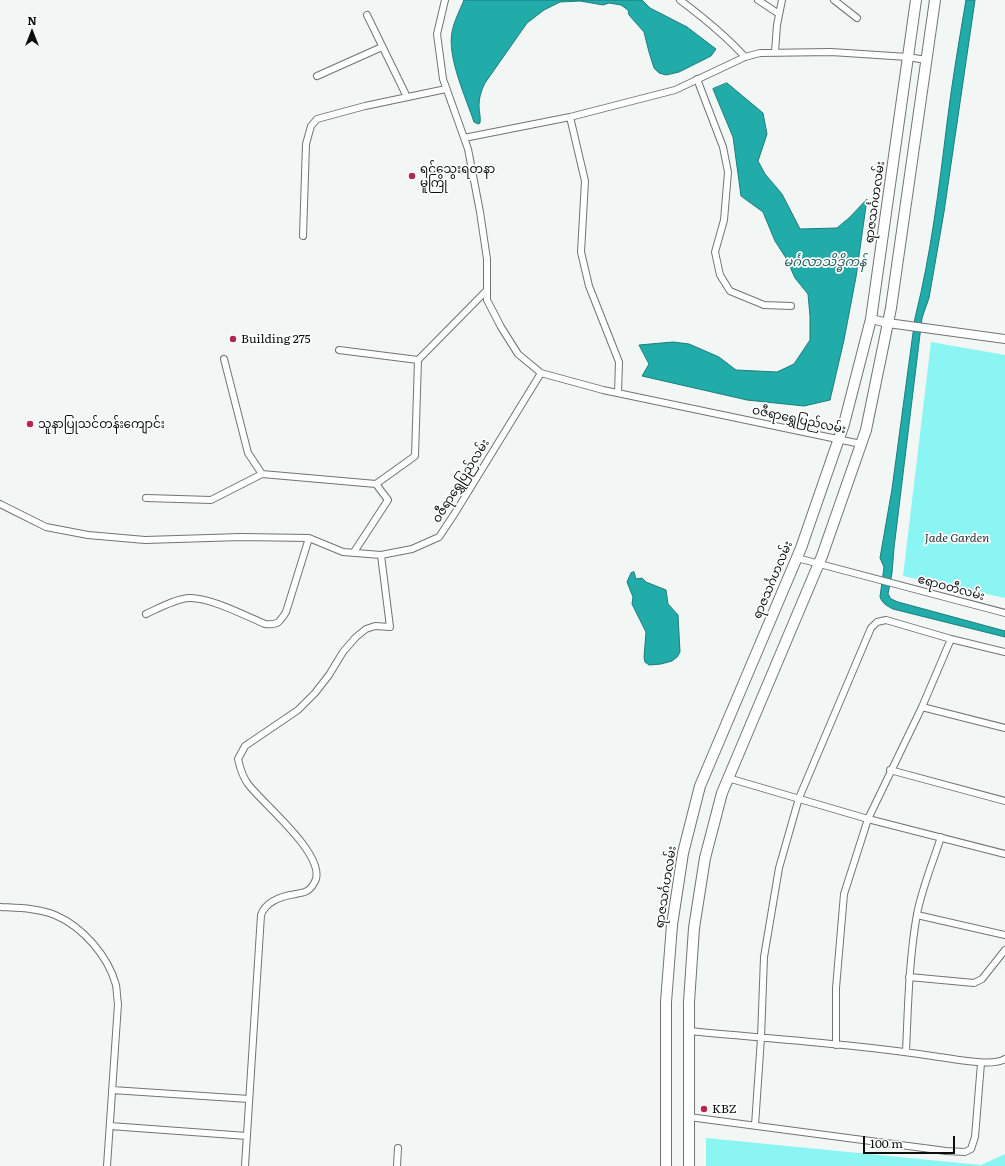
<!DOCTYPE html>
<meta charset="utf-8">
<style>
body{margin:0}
#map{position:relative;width:1005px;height:1166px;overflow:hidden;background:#f2f7f6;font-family:Literata,serif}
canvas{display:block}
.north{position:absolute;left:12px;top:12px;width:40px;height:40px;-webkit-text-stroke:3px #fff;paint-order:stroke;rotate:0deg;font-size:11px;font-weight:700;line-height:16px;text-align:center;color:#0c0e0e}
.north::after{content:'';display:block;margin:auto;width:14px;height:18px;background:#0c0e0e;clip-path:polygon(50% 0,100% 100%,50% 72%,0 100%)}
.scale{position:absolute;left:863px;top:1136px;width:92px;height:18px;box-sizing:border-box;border:2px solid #0c0e0e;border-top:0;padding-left:5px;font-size:12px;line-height:14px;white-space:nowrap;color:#0c0e0e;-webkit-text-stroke:3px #fff;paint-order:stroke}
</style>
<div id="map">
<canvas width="1005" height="1166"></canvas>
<div class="north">N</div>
<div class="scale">100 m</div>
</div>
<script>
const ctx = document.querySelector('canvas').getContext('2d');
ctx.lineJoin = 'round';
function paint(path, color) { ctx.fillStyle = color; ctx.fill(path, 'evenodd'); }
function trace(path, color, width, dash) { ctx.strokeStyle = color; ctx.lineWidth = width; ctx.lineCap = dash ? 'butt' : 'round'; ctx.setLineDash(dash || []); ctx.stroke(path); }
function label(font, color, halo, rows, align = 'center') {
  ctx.font = font + ' Literata,"Noto Sans Myanmar",serif'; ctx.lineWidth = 3.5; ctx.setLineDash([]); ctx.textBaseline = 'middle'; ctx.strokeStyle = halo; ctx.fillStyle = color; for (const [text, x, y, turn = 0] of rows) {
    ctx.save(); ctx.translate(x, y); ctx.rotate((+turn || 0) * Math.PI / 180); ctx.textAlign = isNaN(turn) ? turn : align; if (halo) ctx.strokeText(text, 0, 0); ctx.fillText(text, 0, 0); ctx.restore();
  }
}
const green = new Path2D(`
 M931,342L1005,355V598L903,576Z
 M706,1138L981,1165L1005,1154V1166H706Z`);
const water = new Path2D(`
 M464,0H642L650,8L687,27L716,49L711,56L679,72L666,75L659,73L654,68L649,52L644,32L629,15L628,10L621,5L609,3L603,5L580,1L560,2L544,10L527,23L485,83C481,91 479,98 479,106C479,112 481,117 480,123L478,124L474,122C466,98 447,57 452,32C454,21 460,10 464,0Z
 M966,0H975L944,212L929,298L922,318L894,548L892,573L888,594L891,599L898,602L1005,631V637L893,609C887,606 882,603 880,597L884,567L880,558L892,489L915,318C931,254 939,188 947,123C952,82 959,41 966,0Z
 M727,83L763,113L767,134L758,161L765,174L782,194L800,229L837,228L849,218L867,199L856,277L844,340L830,400L804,406L747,400L642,376L649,364L639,345L673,342L689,344L719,357L736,370L777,372L794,364L810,340V316L808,294L795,278L786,258L775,241L763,212L741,196L733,137L713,89Z
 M634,572L636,579L642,578L646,582L666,590L668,604L678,615L680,652L677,657L672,661L661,664L649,665L645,662L644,657L646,632L632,604L633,597L627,582L631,573Z`);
const minor = new Path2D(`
 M445,0L437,34L443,79L468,149L480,212L487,259V300L501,327L518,354L541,373
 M680,0C704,18 726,36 745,57
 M758,0L779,14
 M834,0L857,18
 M367,15L407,97
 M775,52L777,25L782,0
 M317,76L382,47
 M697,79L723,147L728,172L724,220L715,252L720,275L730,291L764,305L791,306
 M570,117L585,181L581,252L589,286L619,362L618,393
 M464,138L570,117L675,90L745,57L760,53L831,52L908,57L926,60
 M303,236L306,144L311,126L317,119L365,106L446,89
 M339,350L418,360
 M224,359L248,453L262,474L376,484L388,500L354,552
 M376,484L415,456L418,360L487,290
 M146,498L211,500L262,474
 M0,504L46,527L88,535L145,540L241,537L309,538L343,552L381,555L412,549L439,537L455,513L541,373L603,390L861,444
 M797,558L1005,613
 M146,614C159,608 175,599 189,598C209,597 246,616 265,624C278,625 279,623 286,612L309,538
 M922,707L1005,728
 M890,770L1005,801
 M728,778L868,819L1005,854
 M0,907C18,908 38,908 55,915C83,927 108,956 116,985C117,991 117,998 118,1004L107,1166
 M917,915L1005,935
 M909,977L974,983L982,979L1005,950
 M689,1031C772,1039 856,1044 939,1057C955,1059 992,1067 1005,1059
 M836,1045V988L844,894L868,819L922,707L951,639
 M906,1052C908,1006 909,959 917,914C922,888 933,862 941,837
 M112,1090L249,1099
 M689,1117L946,1151L965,1152L971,1149L975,1137L981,1063
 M755,1125L761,1038L764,957L779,868L799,798L871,628L877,622L886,620L951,639L1005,652
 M110,1126L247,1136
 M245,1166L261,915C266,901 282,896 296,894C299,893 304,893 307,891C312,888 314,884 316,879C323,852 263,804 248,784C242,776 240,768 238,759L245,746L298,710L315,693L329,675L343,652L356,637L366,629L375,626L390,627L381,555
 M397,1166L398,1148`);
const tertiary = new Path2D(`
 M871,319L888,323L1005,339`);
const primary = new Path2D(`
 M666,1166V1002L672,925L683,853L700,786L801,548L844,424L871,319L916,0
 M689,1166V1002L694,928L705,858L722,793L822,556L866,430L891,308L935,0`);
const markers = [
 [412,176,4,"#b6254d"],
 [233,339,4,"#b6254d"],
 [30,424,4,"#b6254d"],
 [704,1109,4,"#b6254d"]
];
const poiNames = [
 ["ရင်သွေးရတနာ",420,169],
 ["မူကြို",420,183],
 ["Building 275",241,339],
 ["သူနာပြုသင်တန်းကျောင်း",38,424],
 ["KBZ",712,1109]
];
const streetNames = [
 ["ရာဇသင်္ဂဟလမ်း",875,202,-82],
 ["ဝဇီရာရွှေပြည်လမ်း",799,420,12],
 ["ဝဇီရာရွှေပြည်လမ်း",461,481,-58],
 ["ရာဇသင်္ဂဟလမ်း",773,580,-67],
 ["ဧရာဝတီလမ်း",951,588,15],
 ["ရာဇသင်္ဂဟလမ်း",666,887,-81]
];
const parkNames = [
 ["Jade Garden",957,538]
];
const waterNames = [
 ["မင်္ဂလာသိဒ္ဓိကန်",825,262]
];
paint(green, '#8af5f2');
paint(water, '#21acaa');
trace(water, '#1b7d7b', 1);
trace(minor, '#707474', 8);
trace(tertiary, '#707474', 10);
trace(primary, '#707474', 12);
trace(minor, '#fff', 6);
trace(tertiary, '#fff', 8);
trace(primary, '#fff', 10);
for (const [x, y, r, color] of markers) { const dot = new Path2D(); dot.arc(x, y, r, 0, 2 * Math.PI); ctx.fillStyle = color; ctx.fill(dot); trace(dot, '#fff', 1.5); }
label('12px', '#0c0e0e', '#fff', poiNames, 'left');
label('12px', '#0c0e0e', '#fff', streetNames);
label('italic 12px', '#1f3534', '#fff', parkNames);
label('italic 13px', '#2a5e5d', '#fff', waterNames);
</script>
